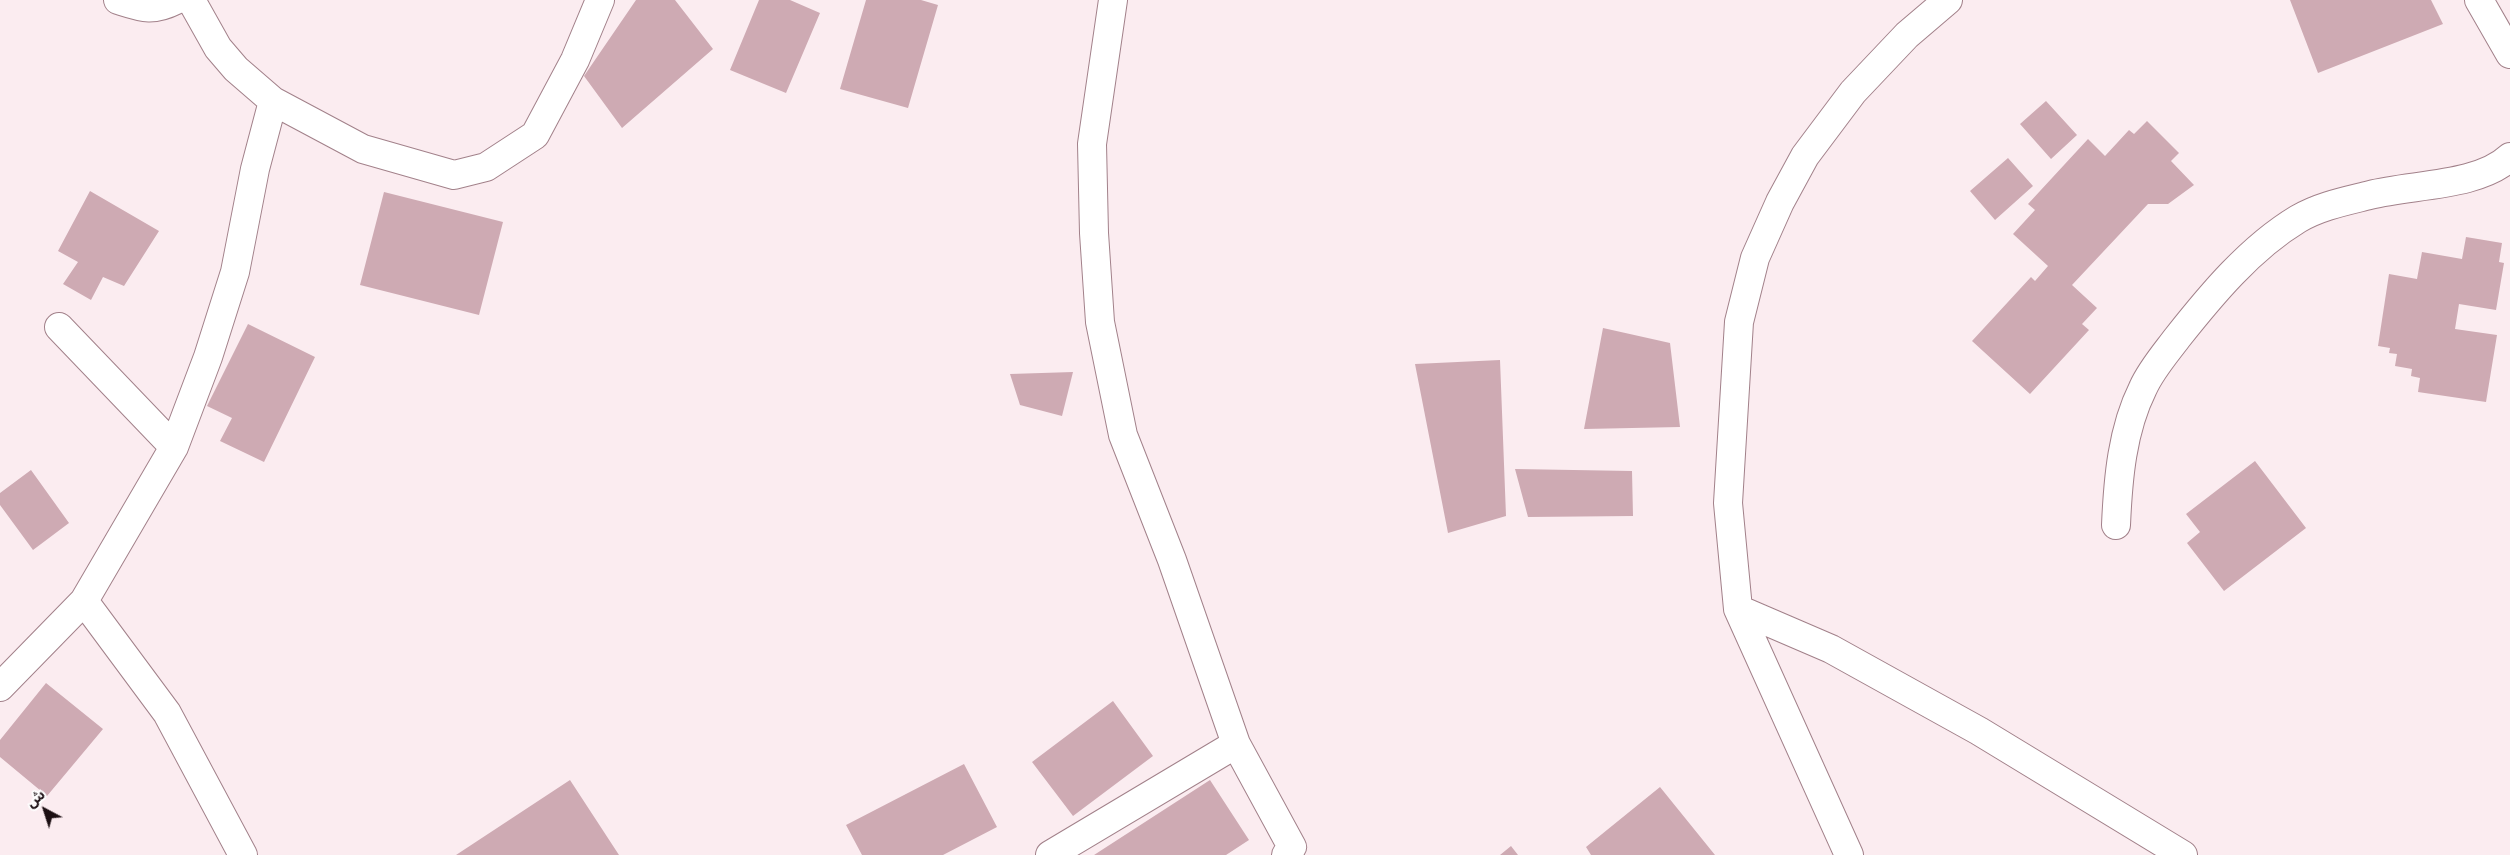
<!DOCTYPE html>
<meta charset="utf-8">
<style>
body{margin:0}
#map{position:relative;width:2510px;height:855px;overflow:hidden;background:#fbecf0;font-family:"Noto Sans","Noto Sans Arabic",sans-serif}
canvas{display:block}
.north{position:absolute;left:20px;top:785px;width:50px;height:50px;-webkit-text-stroke:4px #fefefe;paint-order:stroke;rotate:320deg;font-size:14px;font-weight:700;line-height:20px;text-align:center;color:#1c0f13}
.north::after{content:'';display:block;margin:auto;width:18px;height:22px;background:#1c0f13;clip-path:polygon(50% 0,100% 100%,50% 72%,0 100%)}
</style>
<div id="map">
<canvas width="2510" height="855"></canvas>
<div class="north">ش</div>
</div>
<script>
const ctx = document.querySelector('canvas').getContext('2d');
ctx.lineJoin = 'round';
function paint(path, color) { ctx.fillStyle = color; ctx.fill(path, 'evenodd'); }
function trace(path, color, width, dash) { ctx.strokeStyle = color; ctx.lineWidth = width; ctx.lineCap = dash ? 'butt' : 'round'; ctx.setLineDash(dash || []); ctx.stroke(path); }
const building = new Path2D(`
 M636,0H675L713,49L622,128L584,76Z
 M759,0H790L820,13L786,93L730,70Z
 M866,0H921L938,5L908,108L840,89Z
 M2290,0H2431L2443,24L2318,73Z
 M2046,101L2077,135L2051,159L2020,124Z
 M2147,121L2179,153L2171,161L2194,185L2168,204H2148L2072,285L2097,308L2082,324L2089,330L2030,394L1972,341L2031,277L2035,281L2048,266L2013,234L2035,210L2028,204L2088,139L2105,156L2129,130L2134,134Z
 M2008,158L2033,186L1995,220L1970,191Z
 M90,191L159,231L124,286L103,277L91,300L63,284L78,262L58,251Z
 M384,192L503,222L479,315L360,285Z
 M2466,237L2502,243L2499,262L2504,263L2496,310L2459,304L2455,329L2497,335L2486,402L2418,392L2420,378L2411,376L2412,369L2395,366L2397,354L2389,353L2390,348L2378,346L2389,274L2417,279L2422,252L2462,259Z
 M248,324L315,357L264,462L220,441L232,418L207,406Z
 M1603,328L1670,343L1680,427L1584,429Z
 M1500,360L1506,516L1448,533L1415,364Z
 M1073,372L1062,416L1020,405L1010,374Z
 M2255,461L2306,528L2224,591L2187,543L2200,532L2186,514Z
 M1515,469L1632,471L1633,516L1528,517Z
 M31,470L69,523L33,550L0,505V493Z
 M46,683L103,729L47,796L0,757V740Z
 M1113,701L1153,756L1073,816L1032,762Z
 M964,764L997,827L943,855H862L846,825Z
 M570,780L619,855H456Z
 M1210,780L1249,840L1226,855H1094Z
 M1660,787L1715,855H1591L1586,847Z
 M1511,846L1518,855H1500Z`);
const minor = new Path2D(`
 M118,0C143,8 152,12 176,0
 M191,0L218,48L236,69L273,101L363,149L454,175L486,167L535,135L575,60L600,0
 M1113,0L1092,144L1094,233L1100,322L1123,435L1172,560L1236,744
 M2479,0L2510,54
 M59,327L174,447
 M2116,525C2118,479 2122,430 2143,388C2151,370 2165,354 2177,338C2211,295 2250,248 2298,219C2320,206 2346,201 2370,195C2412,184 2478,187 2510,157
 M84,601L167,713L243,855
 M1738,609L1831,649L1979,731L2183,855
 M0,687L84,601L174,447L208,357L235,272L255,169L273,101
 M1050,855L1236,744L1292,847L1286,855
 M1849,855L1738,609L1728,503L1739,322L1755,258L1780,202L1805,156L1853,92L1907,35L1948,0`);
paint(building, '#ceaab3');
trace(minor, '#a2818a', 30);
trace(minor, '#fff', 28);
</script>
